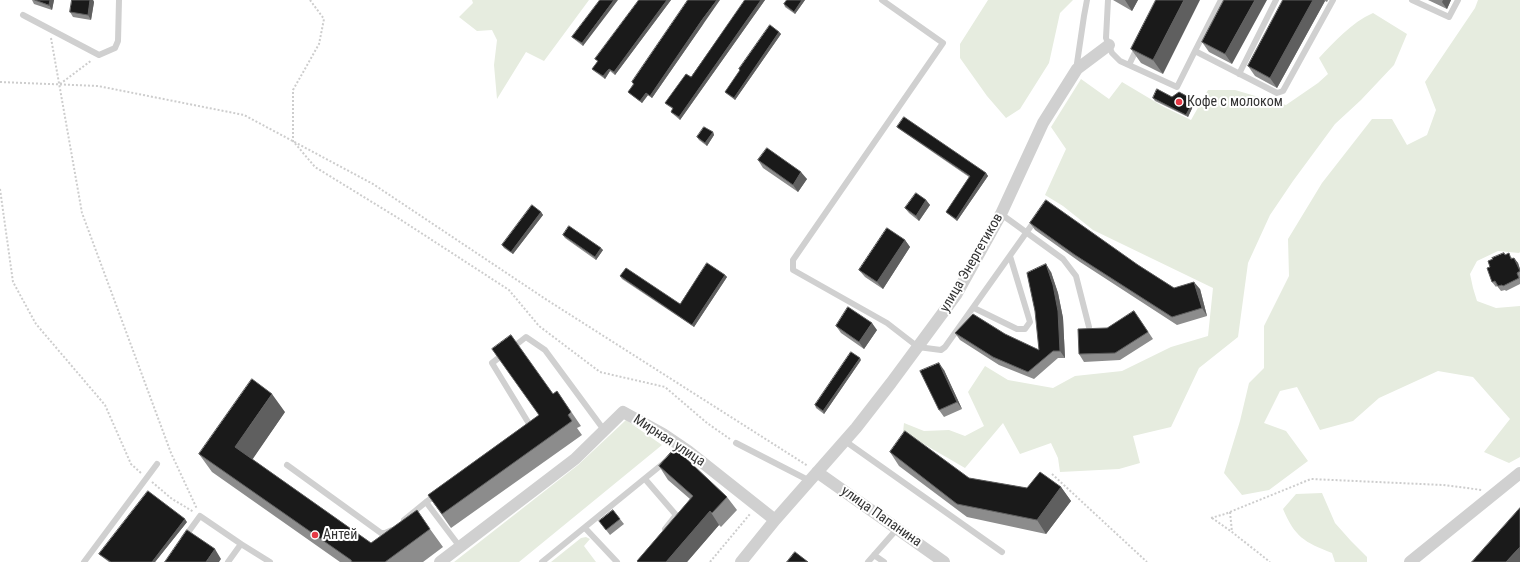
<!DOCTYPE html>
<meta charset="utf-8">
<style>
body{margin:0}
canvas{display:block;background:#fff}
</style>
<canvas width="1520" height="562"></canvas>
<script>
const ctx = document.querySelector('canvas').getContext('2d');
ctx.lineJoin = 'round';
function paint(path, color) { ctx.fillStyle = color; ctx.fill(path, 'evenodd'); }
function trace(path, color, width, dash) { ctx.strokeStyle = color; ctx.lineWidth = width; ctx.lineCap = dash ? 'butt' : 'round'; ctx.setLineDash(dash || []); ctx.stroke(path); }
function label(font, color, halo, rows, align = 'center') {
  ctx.font = font + ' "Roboto Condensed",sans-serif'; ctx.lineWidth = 4; ctx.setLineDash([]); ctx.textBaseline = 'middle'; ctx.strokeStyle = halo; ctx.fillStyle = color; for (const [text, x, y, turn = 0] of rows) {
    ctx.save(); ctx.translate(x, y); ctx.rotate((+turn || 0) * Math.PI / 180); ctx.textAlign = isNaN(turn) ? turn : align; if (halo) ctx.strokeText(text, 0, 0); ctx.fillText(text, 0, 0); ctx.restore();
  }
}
const green = new Path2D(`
 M472,0H589L544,61L526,52L497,99L494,65L497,40L492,30L477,31L459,17L473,3Z
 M988,0H1073L1060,13L1049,63L1020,109L1006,118L987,96L960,58V44Z
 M1478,0H1520V252L1519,253L1498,251L1477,261L1470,274L1473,288L1477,301L1496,308L1520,306V457L1509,463L1484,452L1510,419L1473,377L1438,371L1379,398L1353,421L1320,430L1297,387L1280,391L1264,423L1286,431L1308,461L1269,490L1242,495L1224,473L1240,421L1249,383L1264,368V326L1289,276L1288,239L1322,183L1372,119H1392L1407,145L1427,135L1436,110L1425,82L1475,8Z
 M1373,13L1407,34L1394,65L1361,100L1335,124L1293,181L1270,215L1248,263L1238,337L1199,368L1171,427L1133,436L1140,463L1119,469L1060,472L1058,458L1051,443L1020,454L1003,423L965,468L903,432L904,423L924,431L949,430L965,436L984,426L968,392L985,366L1008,380L1053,388L1075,376L1122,371L1171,347L1208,336L1213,288L1093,230L1063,206L1045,195L1066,149L1051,127L1081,79L1109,99L1122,82L1164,107L1191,120L1208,90H1235L1286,105L1318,83L1328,74L1319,58C1335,41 1351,23 1373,13Z
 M626,420L662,445L519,562H454L578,465Z
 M1322,493L1335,523L1351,541L1367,557V562H1335L1332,553C1304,542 1295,537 1283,509L1296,494Z
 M586,537L590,539L584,546L596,562H551L581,538Z`);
const path = new Path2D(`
 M310,0L324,19L319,44L293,90V141L315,167L398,218L509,290L539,326L600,372L665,387L707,423L730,439
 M51,38L82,213L171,453L197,509
 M0,82L98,86L244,115L373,184L547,300L808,466
 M60,84L92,60
 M0,189L13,282L36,324L105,405L131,464L141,473
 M1052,474L1147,562
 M152,482L172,499L194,512
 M1230,512L1232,532
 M1211,518L1225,514L1311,479L1443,485L1482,490
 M1212,518L1232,532L1270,562
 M710,562L750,514`);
const service = new Path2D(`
 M882,0L943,43L793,260V270L887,323L918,347L941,350L945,347L1036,219
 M1108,0L1106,38L1112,53L1120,61L1177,87L1195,51L1277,93L1283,91L1333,0
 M1412,0L1449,17L1458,0
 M23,15L99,55L115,48L118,41L119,0
 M1195,51L1221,0
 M1129,65L1138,46
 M1076,70L1084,16L1087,0
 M1239,74L1276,0
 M1001,214L1063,259L1076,276L1089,327
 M974,308L1017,329H1025L1030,322L1010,256
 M512,348L526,337L545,350L604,430
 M505,353L492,363L531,427L530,428
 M845,441L1002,552
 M736,443L810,481
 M287,465L381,533H385L392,530
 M645,479L676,515L665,529
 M436,495L426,502L460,547
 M404,520L426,502
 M585,528L617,562
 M184,538L200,516L241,544L270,562
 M874,555L884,562
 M84,562L157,464
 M228,562L241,544
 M542,562L665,462
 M868,562L897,529`);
const minor = new Path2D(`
 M817,472L944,562
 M440,562L575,459L623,412L663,434L688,451L775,520L856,428L891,383L956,295L1001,214L1043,123L1077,69L1109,45
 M741,562L775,520
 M1410,562L1520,473`);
const wall = new Path2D(`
 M32,0H54L52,10L34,4Z
 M72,0H93L94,2L91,20L73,17L70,12Z
 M600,0L583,46L574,39L572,37Z
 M639,0H671L615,75L610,71L605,79L594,71L592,69L598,61L595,59Z
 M745,0H765L680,120L673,114L671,112L673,109L667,105L665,103L691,77Z
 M787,0H805L795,14L785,7L784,4Z
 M1113,0H1138L1132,11Z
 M1156,0L1163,74L1141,63L1131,49Z
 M1224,0L1232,64L1209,52L1202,42Z
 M1283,0H1328L1327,2L1325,1L1277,88L1255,76L1248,66Z
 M1428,0H1451L1447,9Z
 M704,23L652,98L648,95L642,103L630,94L628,92L633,84L632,82Z
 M779,32L781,34L735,100L727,94L725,92L740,71L739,69Z
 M1172,97L1194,100L1195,102L1188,117L1155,101L1153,98Z
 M897,127L986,173L988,176L957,221L948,214L946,212L969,177L899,129Z
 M713,132L714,135L707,146L699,140L697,137Z
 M758,160L807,179L798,192L763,168Z
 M926,200L930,205L919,221L909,213L905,208Z
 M541,212L543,215L513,254L504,248L502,245Z
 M1030,223L1138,265L1174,288L1200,289L1207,316L1177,325L1080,262L1035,230Z
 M563,235L603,250L596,260L565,238Z
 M905,240L910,247L883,289L865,277L859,270Z
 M1505,255L1513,258H1514L1518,263L1520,269V284L1506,291L1505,290L1501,291L1497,286L1496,287L1492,282L1490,267Z
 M1051,272L1058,293L1063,318L1065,358H1058L1034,379L999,365L960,340L955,333L1039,350Z
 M725,275L727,277L694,327L622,279L620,276L680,304Z
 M1139,318L1153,339L1120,360L1084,362L1079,354L1107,328Z
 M836,326L877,330L864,349L841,333Z
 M861,360L824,414L816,408L815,405Z
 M944,370L962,409L944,417L939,410Z
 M557,391L581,426L577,428L582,435L451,528L428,495L539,415L553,394Z
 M285,412L252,459L371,543L430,529L443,547L423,562H340L212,472L199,454Z
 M890,452L969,478L1027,488L1061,487L1071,501L1046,534L967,517L899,466Z
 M659,466L727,497L737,510L721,527L719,525L687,562H638L637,561L690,499L668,480Z
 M620,519L624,524L610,535L599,521Z
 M187,522L155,562H109L101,556L99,554Z`);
const shadedWall = new Path2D(`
 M50,0H54L52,10L49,5Z
 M90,0H93L94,2L91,20L88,15Z
 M614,0H618L583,46L582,43Z
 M667,0H671L615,75L614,72Z
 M717,0H720L704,23L652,98L650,96L702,20Z
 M761,0H765L680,120L679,117Z
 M802,0H805L795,14L794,12Z
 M1125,0H1138L1132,11Z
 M1184,0H1200L1163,74L1153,60Z
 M1255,0H1267L1232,64L1225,54Z
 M1313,0H1324L1325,1L1277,88L1270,78Z
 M1443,0H1451L1447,9L1442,2Z
 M779,32L781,34L735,100L734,98Z
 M609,69L610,71L605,79L603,76Z
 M646,93L648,95L642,103L640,101Z
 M1194,100L1195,102L1188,117L1186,115Z
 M713,132L714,135L707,146L705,143Z
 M801,172L807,179L798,192L793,185Z
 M986,173L988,176L957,221L956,219Z
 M926,200L930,205L919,221L916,216Z
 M541,212L543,215L513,254L511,252Z
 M905,240L910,247L883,289L877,282Z
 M601,248L603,250L596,260L595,257Z
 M1514,258L1518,263L1520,269V272Z
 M1046,264L1051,272L1058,293L1063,318L1065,358L1060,351Z
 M725,275L727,277L694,327L692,325Z
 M1194,282L1200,289L1207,316L1202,308Z
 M872,323L877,330L864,349L859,342Z
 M860,358L861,360L824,414L823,411Z
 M939,363L944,370L962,409L957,402Z
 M272,394L285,412L248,466L235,447Z
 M1061,487L1071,501L1046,534L1037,520Z
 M710,511L719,525L687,562H666Z
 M185,519L187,522L155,562H152Z
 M1520,547V562H1506Z
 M215,549L221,559L219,562H206Z`);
const building = new Path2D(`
 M35,0H50L49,5Z
 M72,0H90L88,15L70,12Z
 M600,0H614L582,43L572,37Z
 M639,0H667L614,72L609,69L603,76L592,69L598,61L595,59Z
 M688,0H717L702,20L650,96L646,93L640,101L628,92L634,84L632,82Z
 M745,0H761L679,117L671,112L673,108L665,103L686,74L691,77Z
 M787,0H802L794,12L784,4Z
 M1156,0H1184L1153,60L1131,49Z
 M1224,0H1255L1225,54L1202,42Z
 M1283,0H1313L1270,78L1248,66Z
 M770,25L779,32L734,98L725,92L740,70L739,69Z
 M1157,89L1172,97L1179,92L1194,100L1186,115L1153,98Z
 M904,117L986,173L956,219L946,212L970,176L897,127Z
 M704,127L713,132L705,143L697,137Z
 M767,148L801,172L793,185L758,160Z
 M916,193L926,200L916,216L905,208Z
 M1046,200L1138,265L1174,288L1194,282L1202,308L1172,317L1075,255L1030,223Z
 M532,205L541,212L511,252L502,245Z
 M569,226L601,248L595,257L563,235Z
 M887,228L905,240L877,282L859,270Z
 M1504,253L1505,255L1509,253L1511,259L1514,258L1520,271L1517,273L1519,278L1503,286L1502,285L1498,286L1495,281L1492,282L1487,268L1490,267L1488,261L1493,259L1492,258Z
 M707,263L725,275L692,325L620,276L626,268L680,304Z
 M1046,264L1053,285L1058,311L1060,351H1053L1028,372L993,357L955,333L973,314L1005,334L1039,350L1035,311L1027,273Z
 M848,307L872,323L859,342L836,326Z
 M1134,311L1148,332L1115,353L1079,354L1078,329L1107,328Z
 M511,335L553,394L557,391L571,412L568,415L572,421L442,514L428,495L539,415L492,349Z
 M851,352L860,358L823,411L815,405Z
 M939,363L957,402L939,410L920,371Z
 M252,379L272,394L235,447L371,543L417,510L430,529L385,562H352L351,560L199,454Z
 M905,431L969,478L1027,488L1040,472L1061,487L1037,520L957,504L890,452Z
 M675,448L727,497L712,513L710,511L666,562H638L637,561L693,496L659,466Z
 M148,491L185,519L152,562H111L99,554Z
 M1520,508V547L1506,562H1472Z
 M613,510L620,519L606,530L599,521Z
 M187,530L215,549L206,562H165Z
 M795,552L808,562H787Z`);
const markers = [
 [1179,102,4,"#e63946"],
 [315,535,4,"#e63946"]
];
const poiNames = [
 ["Кофе с молоком",1187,102],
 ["Антей",323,535]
];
const streetNames = [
 ["улица Энергетиков",972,263,-60],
 ["Мирная улица",669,441,33],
 ["улица Папанина",881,517,35]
];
paint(green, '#e6ecdf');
trace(path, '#cdcdcd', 2, [2, 2]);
trace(service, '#d0d0d0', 6);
trace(minor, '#d0d0d0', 12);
paint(wall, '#8c8c8c');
paint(shadedWall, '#5f5f5f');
paint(building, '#1a1a1a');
trace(building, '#5f5f5f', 1);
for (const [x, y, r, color] of markers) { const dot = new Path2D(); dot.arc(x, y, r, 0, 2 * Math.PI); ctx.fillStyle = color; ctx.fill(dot); trace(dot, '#fff', 1.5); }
label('14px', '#333', '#fff', poiNames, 'left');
label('14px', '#333', '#fff', streetNames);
</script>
